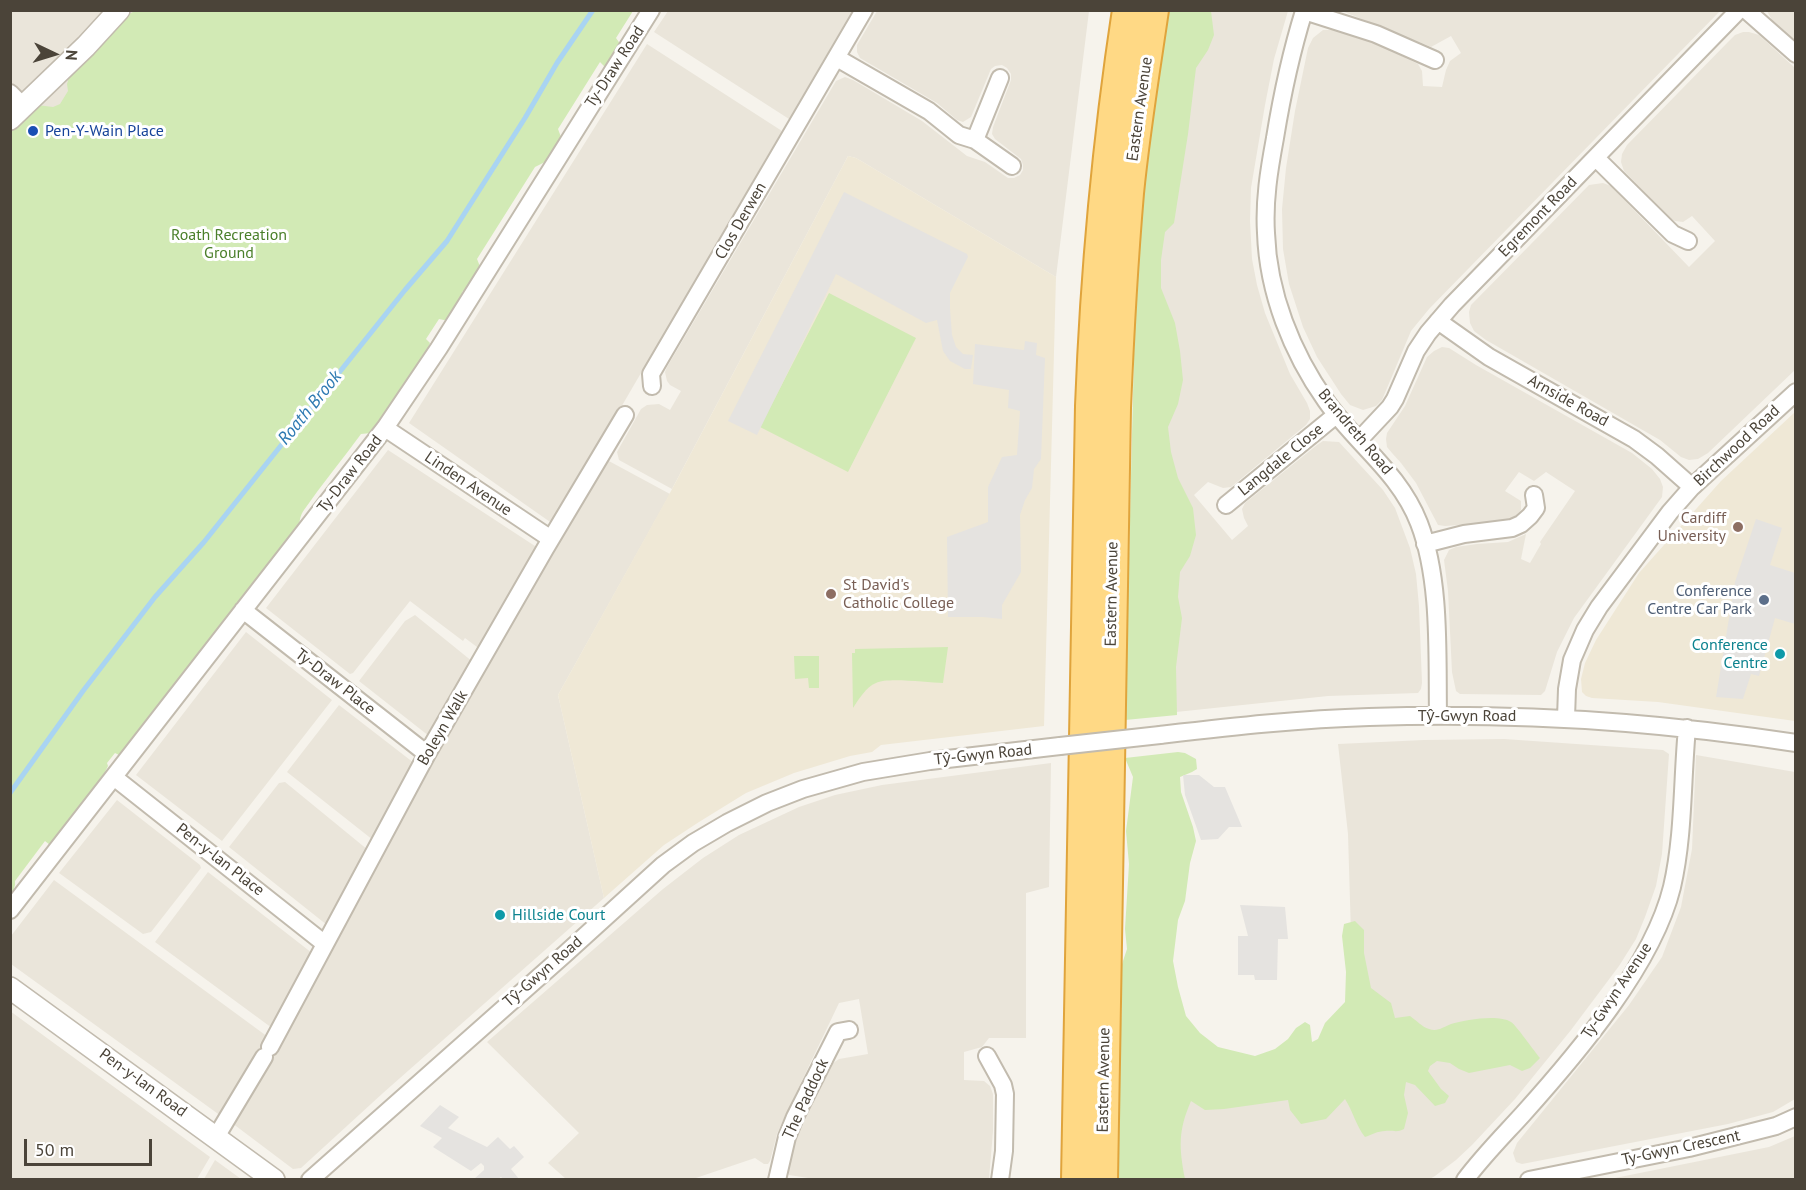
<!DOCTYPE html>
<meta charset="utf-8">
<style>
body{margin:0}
#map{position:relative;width:1806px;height:1190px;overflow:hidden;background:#f6f3ec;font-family:"PT Sans",sans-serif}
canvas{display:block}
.frame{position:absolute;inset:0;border:12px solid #4b4439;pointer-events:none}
.north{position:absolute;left:24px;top:24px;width:60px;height:60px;-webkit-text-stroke:4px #fff;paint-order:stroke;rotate:94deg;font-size:16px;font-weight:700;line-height:24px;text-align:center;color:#4b4439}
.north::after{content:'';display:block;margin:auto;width:21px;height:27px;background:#4b4439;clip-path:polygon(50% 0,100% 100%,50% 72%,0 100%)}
.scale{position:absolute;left:24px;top:1139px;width:128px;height:27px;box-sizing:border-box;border:3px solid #4b4439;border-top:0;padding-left:8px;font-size:18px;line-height:21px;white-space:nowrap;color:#4b4439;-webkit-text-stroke:4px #fff;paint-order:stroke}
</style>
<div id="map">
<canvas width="1806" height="1190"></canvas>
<div class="frame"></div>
<div class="north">N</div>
<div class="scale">50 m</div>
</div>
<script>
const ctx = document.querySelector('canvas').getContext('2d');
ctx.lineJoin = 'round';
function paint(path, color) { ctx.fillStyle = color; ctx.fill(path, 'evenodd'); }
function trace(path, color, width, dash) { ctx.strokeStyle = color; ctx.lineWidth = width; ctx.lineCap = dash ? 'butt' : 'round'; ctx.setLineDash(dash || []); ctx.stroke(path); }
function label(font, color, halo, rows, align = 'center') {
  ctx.font = font + ' "PT Sans",sans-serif'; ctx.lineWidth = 6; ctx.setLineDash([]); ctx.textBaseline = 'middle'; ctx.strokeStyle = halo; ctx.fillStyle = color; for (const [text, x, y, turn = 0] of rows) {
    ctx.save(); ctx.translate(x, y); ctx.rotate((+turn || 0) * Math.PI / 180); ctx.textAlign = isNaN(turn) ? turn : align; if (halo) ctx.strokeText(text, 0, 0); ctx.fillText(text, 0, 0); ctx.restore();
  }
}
const residential = new Path2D(`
 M11,11H148L93,72L11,157Z
 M668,11V10L852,11L789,119L654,32Z
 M877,11H1089L1056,277L856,158L848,156L672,489L619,460L617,452L641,409L647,405L659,404L670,410L681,391L670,385L667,381L665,372L667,367L836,81L845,77L853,80L922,121L967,156L985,162L1008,178H1014L1020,175L1023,170V165L1021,159L995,139L992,134L993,127L1011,80V74L1007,68L1002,65L995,66L991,69L971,117L963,122L957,120L937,103L860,58L857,52V45Z
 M1197,11H1288L1274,59L1265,105L1251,188L1250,221L1252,259L1257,285L1265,313L1290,374L1307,403L1310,411V419L1306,425L1231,487L1223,488L1208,482L1194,495L1232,540L1248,526L1244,518L1242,509L1245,503L1317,445L1323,441L1339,442L1383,490L1395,508L1410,548L1416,574L1419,606L1422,683L1421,689L1418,693L1328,696L1176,712L1158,250Z
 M1342,11H1720L1429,309L1411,331L1382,400L1376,406L1363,410L1350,405L1341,394L1317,357L1303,327L1289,284L1283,249L1282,209L1286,168L1295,111L1308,48L1313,38L1323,30H1334L1368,39L1418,64L1422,71L1423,86L1442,87L1446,70L1450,61L1461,53L1451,36L1431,47Z
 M1767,11H1795V41L1773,22Z
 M1743,32H1749L1759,35L1795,68V370L1708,453L1698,459L1689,460L1681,457L1660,440L1486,340L1474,331L1470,323L1469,312L1471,305L1589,185L1603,183L1611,186L1689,267L1715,241L1692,216L1683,222L1675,221L1669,218L1624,171L1621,162L1622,154L1627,145L1728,42L1735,35Z
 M647,44L782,131L553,524L409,423Z
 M1442,347L1449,348L1476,365L1632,453L1652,469L1660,479L1663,487L1662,497L1574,618L1557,652L1545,691L1541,695L1460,694L1456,691L1452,672L1448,591L1444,560L1449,550L1456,547L1477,544L1508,542L1526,534L1521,559L1530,563L1541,544L1540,542L1575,491L1546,472L1534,481L1519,472L1505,491L1521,501V510L1517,515L1509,520L1501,522L1445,526L1438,525L1416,483L1401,463L1392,453L1387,447L1386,439L1387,433L1405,406L1427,357L1434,351Z
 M388,450L538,548L481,650L465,638L463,641L410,601L353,673L350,674L266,608Z
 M607,460L670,494L558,695L604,898L383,1093L301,1168L293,1169L232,1123L272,1057L429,763Z
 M415,615L473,662L429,736L359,681L405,621Z
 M246,632L332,700L222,841L136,775Z
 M339,705L414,763L373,840L287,772Z
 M1504,739L1663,750L1669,754L1662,854L1656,886L1645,917L1636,939L1619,966L1571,1030L1515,1099L1472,1145L1456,1160L1435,1176L1428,1180L1163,1179V1074H1351L1352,968L1348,834L1338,744L1424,740Z
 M1696,755L1795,772V1099L1773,1112L1728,1124L1522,1164L1516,1162L1513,1153L1517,1143L1629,1005L1662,957L1681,907L1692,849Z
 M1051,763L1049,887L1026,893V1038H989L982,1047L964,1052V1080L984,1081L990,1086L993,1094V1131L989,1179L821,1180L789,1175L787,1171L796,1135L829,1066L839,1059L868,1054L859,999L839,1003L785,1116L777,1134L770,1161L768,1164H764L755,1158L693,1179H566L548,1163L579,1133L487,1042L663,889L703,858L739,835L799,807L835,795L882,785Z
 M285,782L368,850L327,925L229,847L279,783Z
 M117,800L200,865L201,868L151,932L143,934L59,873Z
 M208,872L312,953L272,1028L155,942Z
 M54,880L268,1037L221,1116L11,964V936Z
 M10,1011L210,1157L197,1179H11Z
 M1795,1136V1179H1610L1769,1147Z
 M215,1160L241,1179H204Z`);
const education = new Path2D(`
 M848,156L856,158L1056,277L1044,726L881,745L872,752L850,756L794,773L746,793L699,822L664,845L604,898L558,695L671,491Z
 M1795,412V721L1658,702L1592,698L1586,696L1582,692L1581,679L1585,663L1596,640L1639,573L1721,481Z`);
const green = new Path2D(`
 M135,11H633L616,38L621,45L606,68L600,62L558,129L564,145L559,155L535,167L477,259L481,269L470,287L462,292L463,302L449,321L439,319L426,339L430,343L423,360L398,393L371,433L361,434C342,460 322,484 304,510C296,521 304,529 289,537L230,622L217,629L209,639L212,645L138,741L131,739L126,746L130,751L119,755L115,753L107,763L108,766L104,774L105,783L58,838L50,845L45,841L15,881V885L11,900V129L37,105L53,107L60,104L68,91L67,84L70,74L129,14Z
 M1166,11H1211L1214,35L1208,50L1196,68L1188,134L1174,223L1165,232L1161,260V288L1175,323L1180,351L1183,380L1178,404L1168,427L1171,452L1178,478L1193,508L1196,535L1190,556L1180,572L1178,597L1182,618L1176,667L1177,715L1125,720L1136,272L1156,80Z
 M829,293L916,338L848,472L760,427Z
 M948,647L943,683C928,683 888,677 876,683C866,687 859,699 853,708L852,653H855V649Z
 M794,656H819V688H809L808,678L795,679Z
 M1178,752L1185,753L1196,759L1197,769L1192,772L1180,777L1181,792L1193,827L1196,841L1190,863L1185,901L1178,920L1173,961L1178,987L1186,1016L1200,1033L1218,1047L1255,1056L1275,1049L1288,1039L1296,1028L1305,1022L1310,1025L1312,1042L1318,1039L1325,1023L1345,1002L1346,972L1342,936L1344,924L1355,921L1364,930V953L1371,988L1391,1003L1395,1018L1410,1016C1416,1020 1422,1027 1429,1029C1438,1032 1443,1027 1451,1024C1465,1020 1498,1014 1511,1022C1516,1025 1534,1051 1540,1058L1530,1068L1522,1071L1510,1065L1469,1073L1459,1069L1450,1063L1437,1061L1430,1066L1428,1071L1441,1089L1449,1096L1445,1103L1435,1106L1415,1085L1406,1082L1404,1095L1408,1113L1404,1129C1397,1133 1393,1130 1385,1131C1378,1131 1371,1135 1365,1137C1356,1126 1353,1111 1345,1099L1326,1119L1301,1124L1290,1110L1288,1100L1224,1109L1205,1110L1191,1101C1178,1131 1179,1147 1185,1179L1119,1180L1116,1142L1122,1000L1120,987L1122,964L1127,949L1125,929L1129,864L1126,831L1133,777L1125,758Z`);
const parking = new Path2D(`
 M844,192L967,254L968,257L950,293V309L952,335L956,347L963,354L973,355L971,369H965L950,361L943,351L937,320L926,323L836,274L757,435L728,421Z
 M1025,341L1037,343L1036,355L1045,358L1041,459L1034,469L1032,488L1025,500L1020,515L1021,572L1002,605V619L983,617H948L947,537L988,522V487L1002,457L1017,455L1020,411L1008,408L1009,390L973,384L975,344L1024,350Z
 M1756,519L1782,528L1770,565L1795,573V624L1775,618L1759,676L1751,674L1743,699L1716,697L1735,582Z
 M1183,775H1199L1214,787H1225L1242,827H1229L1218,839L1201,840L1185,795Z
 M1240,905L1285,907L1288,939H1278L1277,980H1255L1254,975H1238V936H1248Z
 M440,1105L459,1117L448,1128L487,1147L498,1137L510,1149L514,1146L524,1157L511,1169L519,1179H503L501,1177L498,1179H474L484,1170V1166L481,1163L471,1171L433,1147L442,1138L420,1126Z`);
const stream = new Path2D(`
 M10,793L83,691L155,597L204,542L405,290L447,241L525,118L557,63L593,10`);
const minor = new Path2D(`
 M1746,10L1796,54
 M837,58L929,111L959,135L975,140
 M1435,60L1376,34L1304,11C1291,53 1282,95 1275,138C1269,170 1264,201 1266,233C1268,293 1292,353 1326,401C1356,444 1399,472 1419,523C1441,580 1437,654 1438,715
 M1000,78L975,140L1012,166
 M10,93L23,106
 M1596,158L1673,234L1688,241
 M1438,321L1489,357L1634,439L1657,456L1692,487
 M652,386L651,374L864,10
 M385,428L551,539
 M1360,439L1390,407L1395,399L1416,351L1428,333L1452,305L1739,10
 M1226,505L1336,415
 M1425,544L1464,534L1512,528L1521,524L1530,516L1536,508L1534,495
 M243,610L427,754
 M1566,718L1567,689L1572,660L1585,630L1599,607L1670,512L1692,487L1796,392
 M1160,735C1230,727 1299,719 1369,717C1512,712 1654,721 1796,743
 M115,778L325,944
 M10,910L385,428L439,348L651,10
 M270,1047L427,754L545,549L625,415
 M987,1056L1003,1085L1005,1094L1004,1151L1000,1180
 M216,1137L264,1057
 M310,1180L565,954L663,865L693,843L727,823L767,803L803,789L863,772L930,761L1060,746
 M777,1180L787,1137L795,1117L838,1032L849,1030
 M1465,1180C1483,1156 1503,1136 1523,1114C1576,1055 1653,965 1672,887C1684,835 1682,780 1687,728
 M1529,1180L1689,1148L1776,1126L1796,1117`);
const tertiary = new Path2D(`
 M10,119L86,46L119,10
 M10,988L274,1180`);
const trunk = new Path2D(`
 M1076,1180L1090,406C1095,273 1107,142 1127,10
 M1103,1180L1116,408C1119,336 1123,264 1129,193C1135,132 1145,71 1154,10`);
const minorBridge = new Path2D(`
 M1060,746L1160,735`);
const markers = [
 [33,131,6,"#1a4fb4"],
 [1738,527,6,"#8d6e63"],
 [831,594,6,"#8d6e63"],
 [1764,600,6,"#5c6f8a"],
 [1780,654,6,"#0f9aa8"],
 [500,915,6,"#0f9aa8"]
];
const streetNames = [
 ["Ty-Draw Road",615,67,-57],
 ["Eastern Avenue",1140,109,-82],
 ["Egremont Road",1538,217,-46],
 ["Clos Derwen",741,221,-60],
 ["Arnside Road",1568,401,29],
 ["Brandreth Road",1355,432,50],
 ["Birchwood Road",1737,446,-43],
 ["Langdale Close",1281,460,-39],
 ["Ty-Draw Road",350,474,-52],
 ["Linden Avenue",468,484,34],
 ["Eastern Avenue",1112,594,-89],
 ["Ty-Draw Place",335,682,38],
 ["Tŷ-Gwyn Road",1467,716],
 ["Boleyn Walk",443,728,-60],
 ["Tŷ-Gwyn Road",983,755,-6],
 ["Pen-y-lan Place",220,860,38],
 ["Tŷ-Gwyn Road",543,972,-41],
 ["Ty-Gwyn Avenue",1617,991,-56],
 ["Eastern Avenue",1104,1080,-89],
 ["Pen-y-lan Road",143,1083,36],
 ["The Paddock",806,1099,-65],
 ["Ty-Gwyn Crescent",1681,1148,-12]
];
const transitNames = [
 ["Pen-Y-Wain Place",45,131]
];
const parkNames = [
 ["Roath Recreation",229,235],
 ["Ground",229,253]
];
const educationNames = [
 ["Cardiff",1726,518],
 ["University",1726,536],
 ["St David's",843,585,"left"],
 ["Catholic College",843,603,"left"]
];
const serviceNames = [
 ["Conference",1752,591],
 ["Centre Car Park",1752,609]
];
const cultureNames = [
 ["Conference",1768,645],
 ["Centre",1768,663],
 ["Hillside Court",512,915,"left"]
];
const waterNames = [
 ["Roath Brook",310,408,-51]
];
paint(residential, '#eae5da');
paint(education, '#efe8d6');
paint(green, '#d2eab5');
paint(parking, '#e5e3e0');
trace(stream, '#a9d4f2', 5);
trace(minor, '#c2bbae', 20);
trace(tertiary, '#c2bbae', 24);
trace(trunk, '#e0a43c', 32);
trace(minor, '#fff', 16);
trace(tertiary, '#fff', 21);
trace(trunk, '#ffd985', 28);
trace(minorBridge, '#c2bbae', 20, []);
trace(minorBridge, '#fff', 16);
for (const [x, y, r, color] of markers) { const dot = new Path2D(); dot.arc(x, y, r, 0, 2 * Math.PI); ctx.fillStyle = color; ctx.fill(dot); trace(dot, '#fff', 2); }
label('16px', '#4b4439', '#fff', streetNames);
label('16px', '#164399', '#fff', transitNames, 'left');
label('16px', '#4a7f2a', '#fff', parkNames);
label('16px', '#785e54', '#fff', educationNames, 'right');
label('16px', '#4e5e75', '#fff', serviceNames, 'right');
label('16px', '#0d838f', '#fff', cultureNames, 'right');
label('italic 18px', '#2e7ab2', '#fff', waterNames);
</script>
